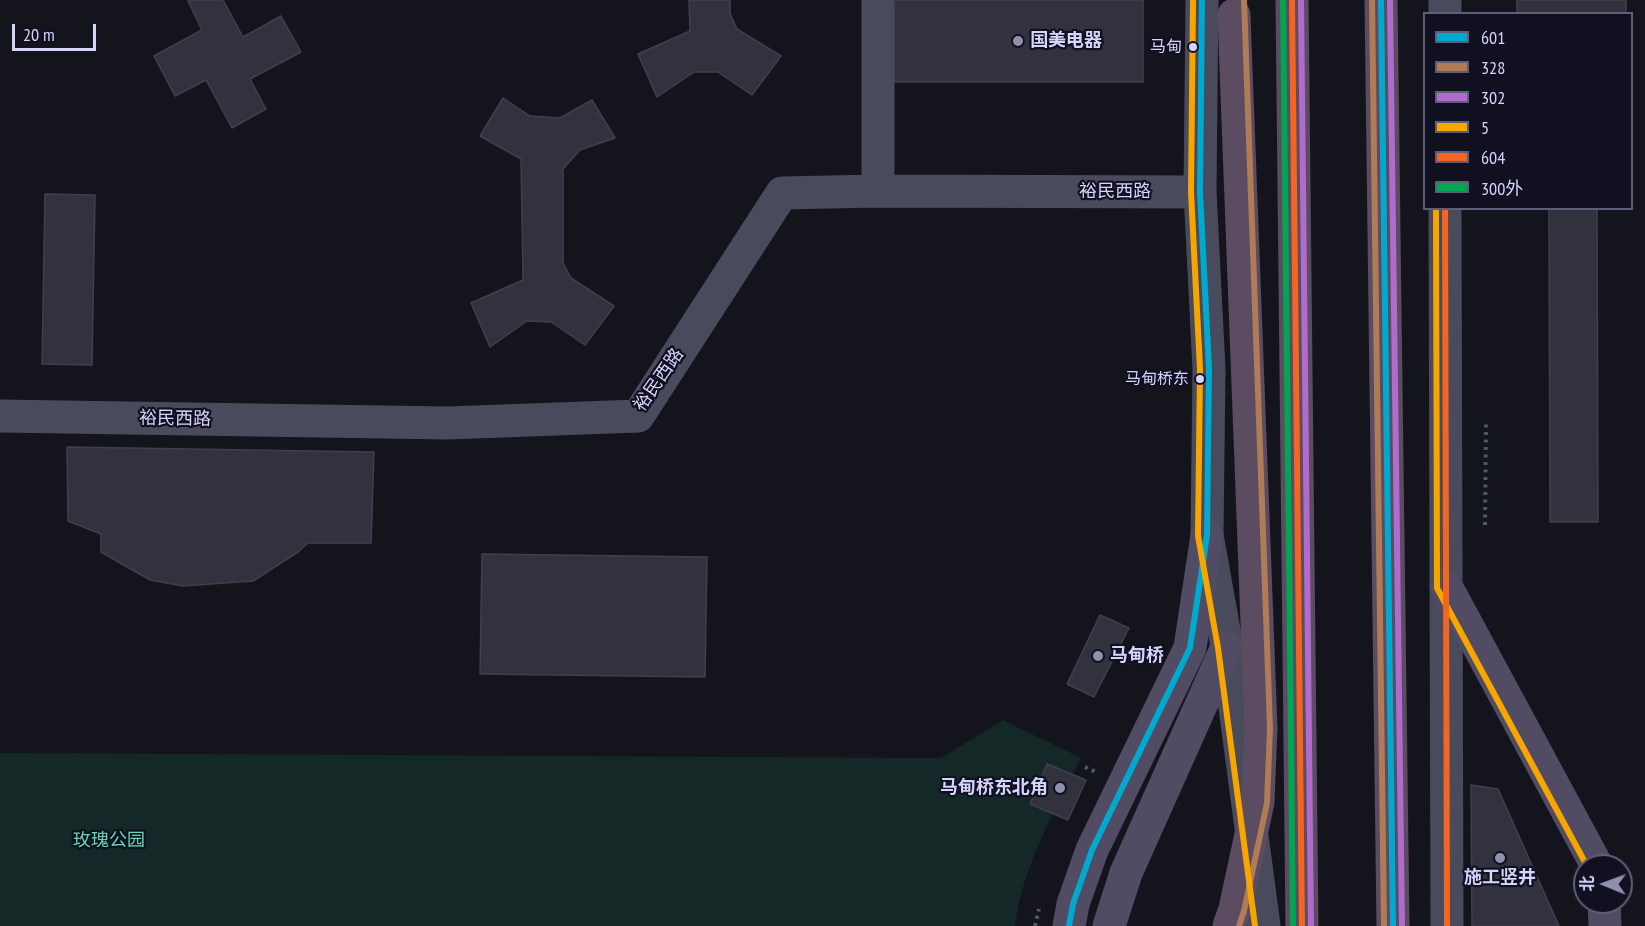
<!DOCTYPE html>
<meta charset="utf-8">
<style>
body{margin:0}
#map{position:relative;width:1645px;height:926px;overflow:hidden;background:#14141d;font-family:"PT Sans Narrow","Noto Sans SC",sans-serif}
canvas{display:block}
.legend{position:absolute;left:1423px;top:12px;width:210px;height:198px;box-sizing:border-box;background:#111021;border:2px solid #5f5e78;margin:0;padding:8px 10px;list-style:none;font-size:18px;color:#d5d4fb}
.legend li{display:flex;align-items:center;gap:12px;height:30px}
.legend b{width:30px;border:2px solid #5f5e78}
.north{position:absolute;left:1573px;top:854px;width:60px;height:60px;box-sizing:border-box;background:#111021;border:2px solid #5f5e78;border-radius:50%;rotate:271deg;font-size:16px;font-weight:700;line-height:24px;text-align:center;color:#d5d4fb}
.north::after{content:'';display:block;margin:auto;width:21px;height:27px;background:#9191ad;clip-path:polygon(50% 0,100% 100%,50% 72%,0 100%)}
.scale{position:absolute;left:12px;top:24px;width:84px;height:27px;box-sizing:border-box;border:3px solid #d5d4fb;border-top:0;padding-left:8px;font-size:18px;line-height:21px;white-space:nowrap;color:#d5d4fb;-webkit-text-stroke:4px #111021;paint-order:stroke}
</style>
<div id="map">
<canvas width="1645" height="926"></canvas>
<ul class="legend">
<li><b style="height:8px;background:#00a9ce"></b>601</li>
<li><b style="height:8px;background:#b07c57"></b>328</li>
<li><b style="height:8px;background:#b06ccc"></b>302</li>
<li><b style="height:8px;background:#f7a600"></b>5</li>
<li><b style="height:8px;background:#f26522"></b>604</li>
<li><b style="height:8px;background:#00a651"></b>300外</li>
</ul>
<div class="north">北</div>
<div class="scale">20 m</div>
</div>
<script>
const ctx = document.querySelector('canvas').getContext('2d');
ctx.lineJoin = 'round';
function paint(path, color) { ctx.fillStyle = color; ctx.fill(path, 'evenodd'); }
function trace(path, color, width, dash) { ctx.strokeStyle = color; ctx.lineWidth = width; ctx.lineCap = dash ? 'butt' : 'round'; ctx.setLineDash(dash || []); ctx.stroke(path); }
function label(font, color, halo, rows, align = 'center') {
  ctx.font = font + ' "PT Sans Narrow","Noto Sans SC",sans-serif'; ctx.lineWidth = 4.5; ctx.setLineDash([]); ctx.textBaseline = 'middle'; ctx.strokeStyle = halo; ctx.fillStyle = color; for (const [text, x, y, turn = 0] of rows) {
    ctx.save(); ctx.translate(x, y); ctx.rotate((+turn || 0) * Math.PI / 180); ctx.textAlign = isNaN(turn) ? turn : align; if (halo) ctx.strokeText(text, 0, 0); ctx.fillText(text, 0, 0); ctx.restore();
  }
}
const green = new Path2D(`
 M1003,720L1081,758C1054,812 1023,865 1015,926H0V753L941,758Z`);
const building = new Path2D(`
 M190,0H223L243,37L281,16L301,52L250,79L266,109L232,128L206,80L175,96L154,56L202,30L188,1Z
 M689,0H730V14L737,29L781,56L752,95L718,72H694L657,97L638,54L690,31Z
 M893,0H1143V82H893Z
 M1517,0H1626V14H1517Z
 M503,98L530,116L560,118L592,100L615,138L580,150L563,169V263L571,278L614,306L585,345L551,322L527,321L490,347L471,303L523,280L521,159L480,136Z
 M45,194L95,195L92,365L42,364Z
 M1549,208H1597L1598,522H1550Z
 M67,447L374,452L371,543H308L298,552L253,581L183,586L150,580L101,552V534L68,521Z
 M482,554L707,557L705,677L480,674Z
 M1100,615L1129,628L1094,697L1067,684Z
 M1047,764L1086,780L1068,820L1030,804Z
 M1471,785L1498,789L1559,926H1472Z`);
const path = new Path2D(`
 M1485,525L1486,423
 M1085,767L1098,773
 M1035,926L1039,909`);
const minor = new Path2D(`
 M878,0V191
 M1202,0L1200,192L1209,369L1207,535L1227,647L1264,926
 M1445,0V14
 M1445,208L1447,926
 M0,416L448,423L638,416L782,193L878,191L1200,192`);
const major = new Path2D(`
 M1446,586L1597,866
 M1604,902L1605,926
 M1069,926L1073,904L1092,850L1190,648L1207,535
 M1109,926L1126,873L1227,647`);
const highway = new Path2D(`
 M1292,0L1302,926
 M1381,0L1393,926`);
const highwayBridge = new Path2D(`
 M1229,926L1235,909L1258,802L1261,728L1234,15`);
const bus1 = new Path2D(`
 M1381,0L1393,926
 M1069,926L1073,904L1092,850L1190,648L1207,535L1209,369L1200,192L1202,0`);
const bus2 = new Path2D(`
 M1372,0L1384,926
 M1239,926L1244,911L1267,803L1270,728L1244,0`);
const bus3 = new Path2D(`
 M1301,0L1311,926
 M1390,0L1402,926`);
const bus4 = new Path2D(`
 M1193,0L1191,192L1200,369L1198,536L1218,648L1255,926
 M1436,208L1437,588L1587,866`);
const bus5 = new Path2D(`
 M1292,0L1302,926
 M1445,208L1447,926`);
const bus6 = new Path2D(`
 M1283,0L1293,926`);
const markers = [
 [1018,41,6,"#9191ad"],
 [1193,47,5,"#d5d4fb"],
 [1200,379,5,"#d5d4fb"],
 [1098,656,6,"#9191ad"],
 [1060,788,6,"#9191ad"],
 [1500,858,6,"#9191ad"]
];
const busNames = [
 ["马甸",1182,47],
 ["马甸桥东",1189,379]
];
const poiNames = [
 ["国美电器",1030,41],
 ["马甸桥",1110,656],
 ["马甸桥东北角",1048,788,"right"],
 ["施工竖井",1500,878,"center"]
];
const streetNames = [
 ["裕民西路",1115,192],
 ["裕民西路",659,380,-55],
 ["裕民西路",175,419,1]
];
const parkNames = [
 ["玫瑰公园",109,841]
];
paint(green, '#132827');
paint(building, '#32323f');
trace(building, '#403f50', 1.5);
trace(path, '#4b5a63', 4, [3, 4.5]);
trace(minor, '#4a4a5d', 33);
trace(major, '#514b63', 33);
trace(highway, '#5b4c61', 33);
trace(highwayBridge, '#5b4c61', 33);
trace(bus1, '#00a9ce', 6);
trace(bus2, '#b07c57', 6);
trace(bus3, '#b06ccc', 6);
trace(bus4, '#f7a600', 6);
trace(bus5, '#f26522', 6);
trace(bus6, '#00a651', 6);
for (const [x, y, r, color] of markers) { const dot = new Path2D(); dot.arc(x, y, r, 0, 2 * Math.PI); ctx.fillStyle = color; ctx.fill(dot); trace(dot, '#111021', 2); }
label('16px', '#d5d4fb', '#111021', busNames, 'right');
label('bold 18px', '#d5d4fb', '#111021', poiNames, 'left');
label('18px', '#d5d4fb', '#111021', streetNames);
label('18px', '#67d4ae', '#111021', parkNames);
</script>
